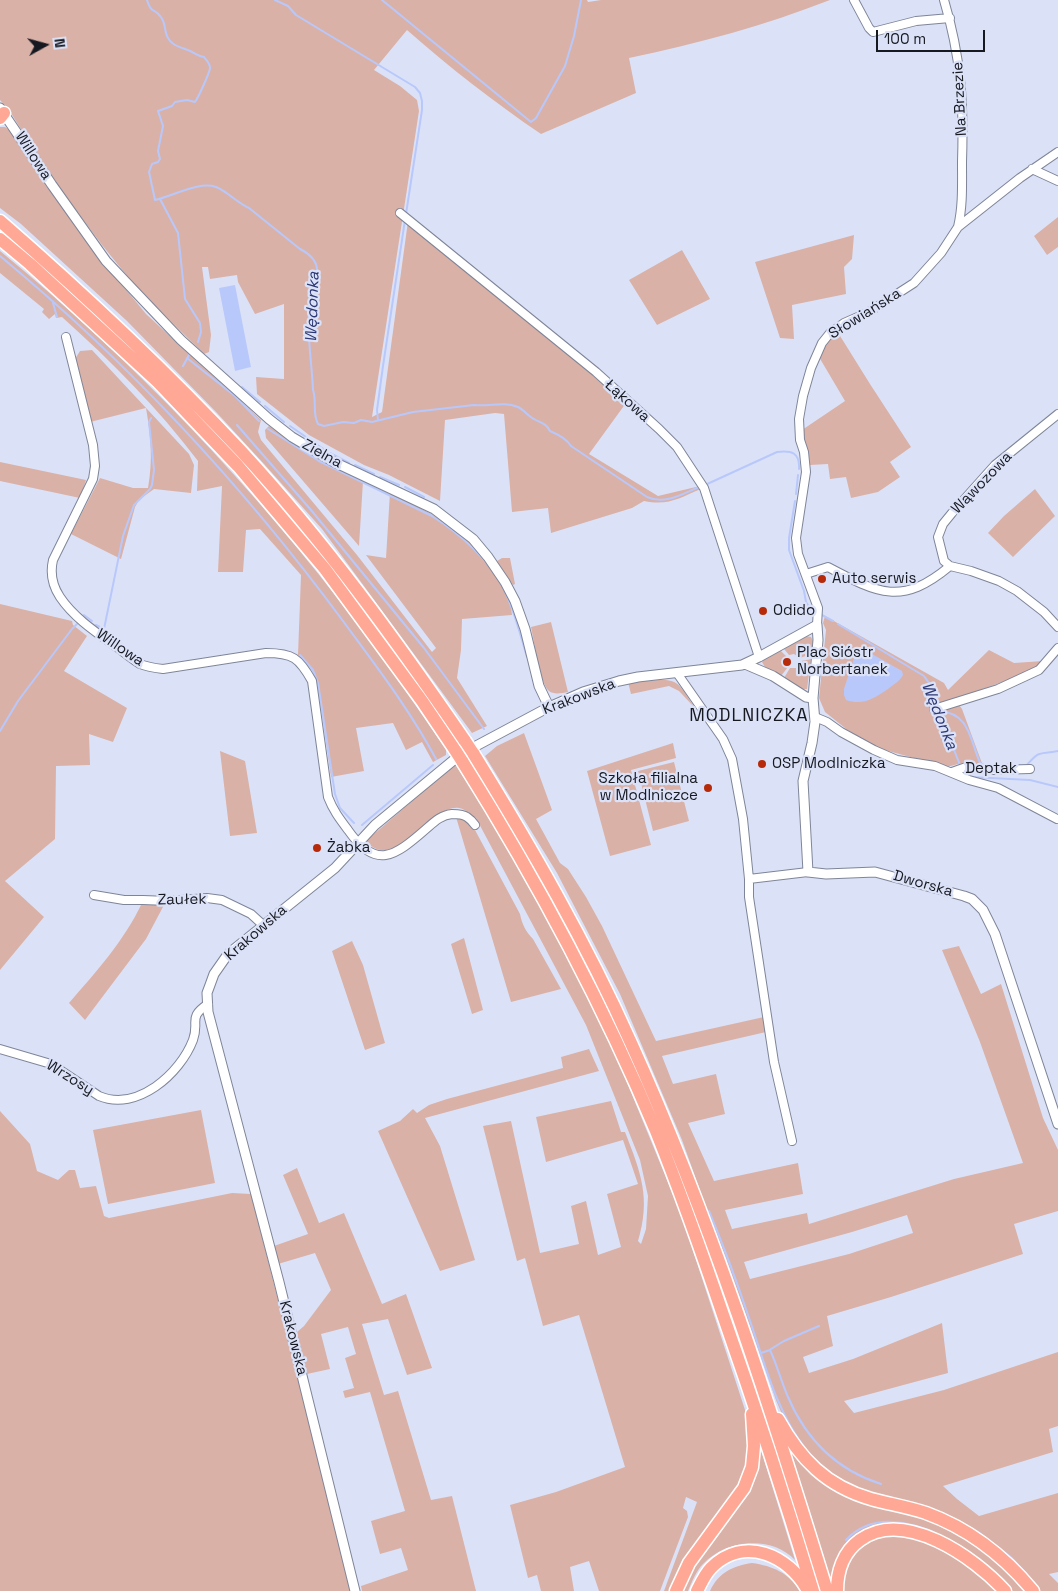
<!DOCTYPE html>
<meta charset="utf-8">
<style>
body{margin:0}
#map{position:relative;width:1058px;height:1591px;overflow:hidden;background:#dbe2f8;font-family:"Space Grotesk",sans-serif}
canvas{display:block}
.north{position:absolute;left:20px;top:20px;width:50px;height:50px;-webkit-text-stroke:4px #dbe2f8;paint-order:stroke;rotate:83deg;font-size:14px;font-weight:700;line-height:20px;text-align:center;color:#171921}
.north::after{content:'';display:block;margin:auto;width:18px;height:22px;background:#171921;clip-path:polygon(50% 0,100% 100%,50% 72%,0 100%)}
.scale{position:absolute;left:876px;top:30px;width:109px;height:22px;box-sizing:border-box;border:2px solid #171921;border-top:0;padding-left:6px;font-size:15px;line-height:18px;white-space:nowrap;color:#171921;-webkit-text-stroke:4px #dbe2f8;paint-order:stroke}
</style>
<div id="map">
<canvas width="1058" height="1591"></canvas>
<div class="north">N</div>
<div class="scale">100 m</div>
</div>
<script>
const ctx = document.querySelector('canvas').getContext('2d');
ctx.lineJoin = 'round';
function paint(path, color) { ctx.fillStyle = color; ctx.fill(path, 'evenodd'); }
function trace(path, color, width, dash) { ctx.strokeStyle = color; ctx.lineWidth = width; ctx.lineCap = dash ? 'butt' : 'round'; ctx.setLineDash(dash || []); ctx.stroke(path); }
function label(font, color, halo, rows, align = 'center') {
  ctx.font = font + ' "Space Grotesk",sans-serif'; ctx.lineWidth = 4.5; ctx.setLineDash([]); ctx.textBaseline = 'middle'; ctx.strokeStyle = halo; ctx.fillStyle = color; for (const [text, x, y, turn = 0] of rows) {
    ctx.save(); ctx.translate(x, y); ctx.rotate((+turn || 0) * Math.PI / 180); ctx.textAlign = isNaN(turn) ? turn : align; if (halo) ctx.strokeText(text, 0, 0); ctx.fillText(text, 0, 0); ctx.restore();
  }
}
const green = new Path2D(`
 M0,0H587L588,2L601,0H830C766,25 697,44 629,58L636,93L541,134C494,102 450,68 407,30L374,70L400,86L417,100L419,111L372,417L382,412L408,221L626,403L589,454L658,496L700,486L701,489C679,498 669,506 644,501L632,508L551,533L548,508L512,512L504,414L495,413L445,420L440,501L389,475L364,465L309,435L257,394L256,377L284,379V304L255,314L238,282L237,275L210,279L208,267H202L211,335L209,352L204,354L137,288L102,245L49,174L9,110L0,100Z
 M0,127H5L11,131L97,254L146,314L261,420L258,432L261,440L357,555L432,652L436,648L366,555L386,558L390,492C437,516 489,543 509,597C511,602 511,609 512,615L462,619L461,650L457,678L487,726L472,733L322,529L264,464L217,413L127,321L21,224L0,208Z
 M1058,217V247L1047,255L1034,236Z
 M854,235L852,259L844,267L846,294L792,305L794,339L780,338L755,262Z
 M682,250L710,299L657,325L629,280Z
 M0,251C132,359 256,489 358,625C389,666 417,708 446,749V755L433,762L422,742L406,750L393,723L356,728L364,771L331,777L318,683L312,670L298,655L301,575L260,529L246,530L243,572H218L222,486L197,491L198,461C158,408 111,361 62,317L56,318L55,314L49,319L42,312L44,309L0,273Z
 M837,331L870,384L911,447L890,462L900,477L878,492L851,498L846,477L830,479L828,464L810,465L802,430L845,401L819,357L826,342Z
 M92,350L189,454L194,465L191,493L154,489L139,500L135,507L121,559L71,534L100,478L133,488H148C153,459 151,438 146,408L90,422L75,359L80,351Z
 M269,426L313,456L363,481L359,546L266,438L265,430Z
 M0,462L86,480L80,498L0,481Z
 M1035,489L1055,516L1013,557L988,533L1004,516Z
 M502,558H510L515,584L513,585L497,561Z
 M0,604L72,621L73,625L87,636L64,671L127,708L113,742L89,734L90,765L56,766L55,839L5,881L44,917L0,970Z
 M825,616L944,683L948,690L989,650L1014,663L1043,661L1038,669L955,699L962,709L983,766L965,762L947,767L881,749L850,732L825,712L819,698L826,630L823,623Z
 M551,622L568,692C562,693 554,695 549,691C540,684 534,640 531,627Z
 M806,636L811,637L813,641L811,654L800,658L794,654L789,655L784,649Z
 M780,650L787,657L786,662L788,667L781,676L765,667L762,662L764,659Z
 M811,659L807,689H801L784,678L790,668H797L801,661Z
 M645,679L646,681C678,678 677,680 694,707L679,691L669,686L631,694L628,682Z
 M524,733L552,810L536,819L560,863L568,869L586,897L602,926L656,1041L764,1017L766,1032L662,1056L673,1084L716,1074L725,1114L688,1123L714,1181L798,1163L803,1194L725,1210L732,1229L807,1213L809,1224L954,1179L1023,1163L980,1042L942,950L959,946L981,994L1001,984L1043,1118L1058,1150V1211L1014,1224L1023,1254L891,1297L827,1316L833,1346L803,1357L809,1373L853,1359L942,1323L948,1373L844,1401L854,1413L944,1390L1058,1352V1426L1049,1429L1053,1452L943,1486L957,1499L979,1516L1058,1493V1572L1049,1574L1058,1583V1591H1038L1002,1551L849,1487L819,1467L787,1426L776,1400L726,1258L711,1221L682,1140L620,994L557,873L485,756L497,746ZM907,1215L913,1233L849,1254L750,1279L744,1262L852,1232Z
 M673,743L676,758L631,770L651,845L610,856L587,771Z
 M220,751L245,761L257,833L230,836Z
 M674,762L689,821L653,831L638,771Z
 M455,764L488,815L556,932L619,1063L681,1214L746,1413L750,1434L746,1474L672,1591H664L697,1502L686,1497L683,1508L687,1511L688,1517L660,1591H599L589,1561L570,1567L574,1591H541L537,1575L528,1578L510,1505L556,1492L625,1467L579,1315L543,1326L525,1258L517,1261L483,1126L511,1121L540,1253L579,1244L571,1206L586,1201L598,1255L621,1247L607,1194L638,1184L623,1140L546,1162L536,1117L611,1101L621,1132H625C641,1173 651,1198 638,1241L641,1244L646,1229L648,1196L640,1160L586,1025L476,818C471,815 465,809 459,808C430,804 394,875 366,841Z
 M456,817L468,821L475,830L520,914C522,924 526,932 533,939L561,989L511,1002Z
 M142,903L164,905L146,939L85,1020L69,1003C96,972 124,941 142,903Z
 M464,938L483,1010L472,1014L451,944Z
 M352,941L363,965L385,1043L365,1050L332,951Z
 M589,1049L599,1071L425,1118L440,1146L475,1260L440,1271L378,1131L400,1121L413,1109L417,1113L429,1105L447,1099L563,1068L561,1057Z
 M201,1110L215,1183L108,1204L93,1130Z
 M0,1111L30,1144L37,1171L58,1180L69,1170H75L80,1188L96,1186L104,1216L109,1218L232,1193L251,1194L314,1441L350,1591H0Z
 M297,1168L319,1223L344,1213L382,1304L406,1294L432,1368L407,1375L388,1319L362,1324L384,1395L398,1391L431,1500L452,1496L476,1591H362L361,1586L408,1570L401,1548L380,1554L371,1521L405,1511L370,1392L345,1398L343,1391L354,1388L345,1358L356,1354L348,1327L321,1334L330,1369L307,1374L297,1332L304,1326L331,1290L315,1253L278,1264L274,1246L308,1234L283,1175Z
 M714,1274H718L823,1591H818Z
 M788,1443L816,1474L928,1518L986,1549L1028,1591H1009L939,1538L863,1532L832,1583Z
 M760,1447L795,1560C772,1535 726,1539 703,1564C696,1571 692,1582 688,1591H682L692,1568L747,1496L758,1469Z
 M906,1533L950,1552L1000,1591H841L850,1555L876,1535Z
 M752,1563C773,1566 789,1573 800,1591H710C719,1572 733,1566 752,1563Z`);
const water = new Path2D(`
 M235,285L251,367L235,371L219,288Z
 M865,650L902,671L903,675C900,681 894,684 888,689C874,698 864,706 846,700L844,695V689L855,655L860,651Z`);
const stream = new Path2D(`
 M147,0C151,14 155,8 161,17C166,24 164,29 167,36C171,46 181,47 190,51C195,53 197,56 204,57C206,60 210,63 210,68C210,72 198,98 195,102L187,100L175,102L172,106L158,111L163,126L158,151L160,159L158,162L152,164L149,172L155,200C173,196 199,181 216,187C227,191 237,203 249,208L300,249C308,253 316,259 317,269C317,284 310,297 309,312C307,338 312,364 313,390C317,401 312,413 318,424L324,426L343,422L354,423L361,420L372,422L413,412L474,405C489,407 503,401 518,407C524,410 528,416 534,419C541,423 546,423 550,431C557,434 567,439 571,446L647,497C665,505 682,494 699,487
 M275,0L288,6L296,15L415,87L420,93L422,101V110L406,214
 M382,0L531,122L536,118L565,66L574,36L581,0
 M160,199L178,233L185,299L200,323L201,332L198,342
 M0,256C129,363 244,487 343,621C376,666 410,710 436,759
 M53,303L57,317
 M187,358L235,396L259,421
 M183,366L189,355
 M242,387L260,402
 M265,406L284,422
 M378,420L377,410L383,366L405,220
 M237,425L311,510L424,648L484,729
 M290,426L325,450
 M268,429L319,461L432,516C460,534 487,558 503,587C514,609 520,634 527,657
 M330,453L349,463
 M355,465L374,474
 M380,477L399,485
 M705,485L777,452C792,450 800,453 799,469
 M405,487L424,497
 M796,494L798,475
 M795,501L789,538V550L804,591L806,602L812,612
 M84,615L92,621
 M822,615L833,621
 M838,624L924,676L929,683L937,705
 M96,625L104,629L123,536L134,505L150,489L152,485L154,470L149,422L151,418
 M300,655L313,670L318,683L335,794L340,808L354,823
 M938,709L960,765
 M939,711C971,713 970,742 981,765
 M0,731L18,701L72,629L78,623
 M1007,764L1026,766C1041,749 1038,755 1058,751
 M986,766L993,765
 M964,771L971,777L1030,780L1058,787
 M362,825L433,765
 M709,1211C723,1245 736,1279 748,1315C764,1360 775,1409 805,1448
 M771,1349L784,1341L819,1326
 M761,1353L770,1350C777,1365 781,1381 788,1397C806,1439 837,1470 881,1484
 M808,1452L824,1468
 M977,1531L1012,1558L1034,1583
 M846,1540C870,1514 904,1520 933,1532`);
const minor = new Path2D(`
 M854,0L869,28L873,32L916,21L950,18
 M944,0C961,57 964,103 962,162C962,184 963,206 958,227
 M1032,169L1058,181
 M400,213L596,372L659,429L677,447L704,488L759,657
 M66,337L93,445L95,466L93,479L53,560C50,573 52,585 60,597C74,618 97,633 118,648C125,653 132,659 140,664C147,667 155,668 163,669L266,653C293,653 299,658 312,681L328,797C333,810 339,818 348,830C376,870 394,857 426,829C434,822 441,815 452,814C457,814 463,814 467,817C470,819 473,822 475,825
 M1058,414L995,465L952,513L943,524L938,537L944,561L950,566L971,571L999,581L1017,591L1044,612L1058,627
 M806,574L828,567C879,594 902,606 950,566
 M817,625L818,608L798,554L796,538L806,472L804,452L800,440L799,419L803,396L811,368L822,343L830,333L844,323L869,312L914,283L941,253L958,227L1020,178L1058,152
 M677,673L723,739L732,759L743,819L749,879V897L774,1062L792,1141
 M934,709L998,689L1039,670L1058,648
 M815,717L827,722L841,732L874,750L897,760L935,766L969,780L998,788L1057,819
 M952,772L966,767L994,770L1030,769
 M749,879L808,872
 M94,895L124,900H143L168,901L207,898L222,900L251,914L263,925
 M0,1049L51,1064L99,1096C137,1112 180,1074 193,1040C200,1021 187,1018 208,1004`);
const tertiary = new Path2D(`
 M0,108L52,185L106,261L181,340L269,419L292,437L334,462L434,509L473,539L488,557L505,582L515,601L525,629L539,686L549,707
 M745,664L773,676L806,697L813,698
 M355,1591L279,1282L208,1012L207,993L210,985L214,974L228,954L335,868L375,825L461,754L549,707L583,692L619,681L638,677L742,665L759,657L817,625L818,640L813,698L815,722L812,743L803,781L808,872L826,874L875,872L964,896L972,899L983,910L995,934L1058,1124`);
const trunk = new Path2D(`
 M0,118L4,113
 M0,221C84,294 165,370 241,451C324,541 396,640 465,741
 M0,239L30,264L158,382L238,466L325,569L422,701L455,750
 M473,753C531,847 586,942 631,1043C711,1220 770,1406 827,1591
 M462,761C536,879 602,1002 656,1131C680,1191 702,1253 723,1315C755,1406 785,1498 813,1591
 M778,1419C800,1459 826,1486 871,1499C889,1504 908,1507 926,1513C970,1529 1004,1556 1033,1591
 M676,1591L689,1563L744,1488L752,1467L754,1446L752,1414
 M697,1591C701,1583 705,1574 711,1568C744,1535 789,1555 808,1591
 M837,1591C837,1572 843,1552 860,1540C904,1508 974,1557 1005,1591`);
const trunkBridge = new Path2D(`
 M465,741L473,753
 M455,750L462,761`);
const markers = [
 [822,579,5,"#b62a09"],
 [763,611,5,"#b62a09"],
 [787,662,5,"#b62a09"],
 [762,764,5,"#b62a09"],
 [708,788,5,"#b62a09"],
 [317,848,5,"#b62a09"]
];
const streetNames = [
 ["Na Brzezie",960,99,-93],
 ["Willowa",33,156,57],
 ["Słowiańska",865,314,-32],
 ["Łąkowa",627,401,42],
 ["Zielna",322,454,29],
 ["Wąwozowa",982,483,-46],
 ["Willowa",120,648,34],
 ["Krakowska",579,697,-21],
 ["Deptak",991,769],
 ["Dworska",923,884,16],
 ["Zaułek",182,900,-1],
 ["Krakowska",256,933,-41],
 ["Wrzosy",70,1078,32],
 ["Krakowska",293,1338,76]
];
const poiNames = [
 ["Auto serwis",832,579],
 ["Odido",773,611],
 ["Plac Sióstr",797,653],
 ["Norbertanek",797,670],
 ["OSP Modlniczka",772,764],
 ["Szkoła filialna",698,779,"right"],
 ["w Modlniczce",698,796,"right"],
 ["Żabka",327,848]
];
const waterNames = [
 ["Wędonka",313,307,-88],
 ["Wędonka",939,716,68]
];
const quarterNames = [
 ["MODLNICZKA",749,716]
];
paint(green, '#dab1a7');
paint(water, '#b9c8fb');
trace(stream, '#b9c8fb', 2);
trace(minor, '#7f8598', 10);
trace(tertiary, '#7f8598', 11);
trace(trunk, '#fff', 15);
trace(minor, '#fff', 8);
trace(tertiary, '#fff', 9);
trace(trunk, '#ffa896', 12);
trace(trunkBridge, '#fff', 15, []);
trace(trunkBridge, '#ffa896', 12);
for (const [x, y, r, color] of markers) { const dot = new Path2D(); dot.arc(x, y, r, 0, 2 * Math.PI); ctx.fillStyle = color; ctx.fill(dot); trace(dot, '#dbe2f8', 2); }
label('15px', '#171921', '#dbe2f8', streetNames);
label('15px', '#171921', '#dbe2f8', poiNames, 'left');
label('italic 16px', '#2c3773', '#dbe2f8', waterNames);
ctx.letterSpacing = '1px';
label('18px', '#171921', '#dbe2f8', quarterNames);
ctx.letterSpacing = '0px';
</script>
